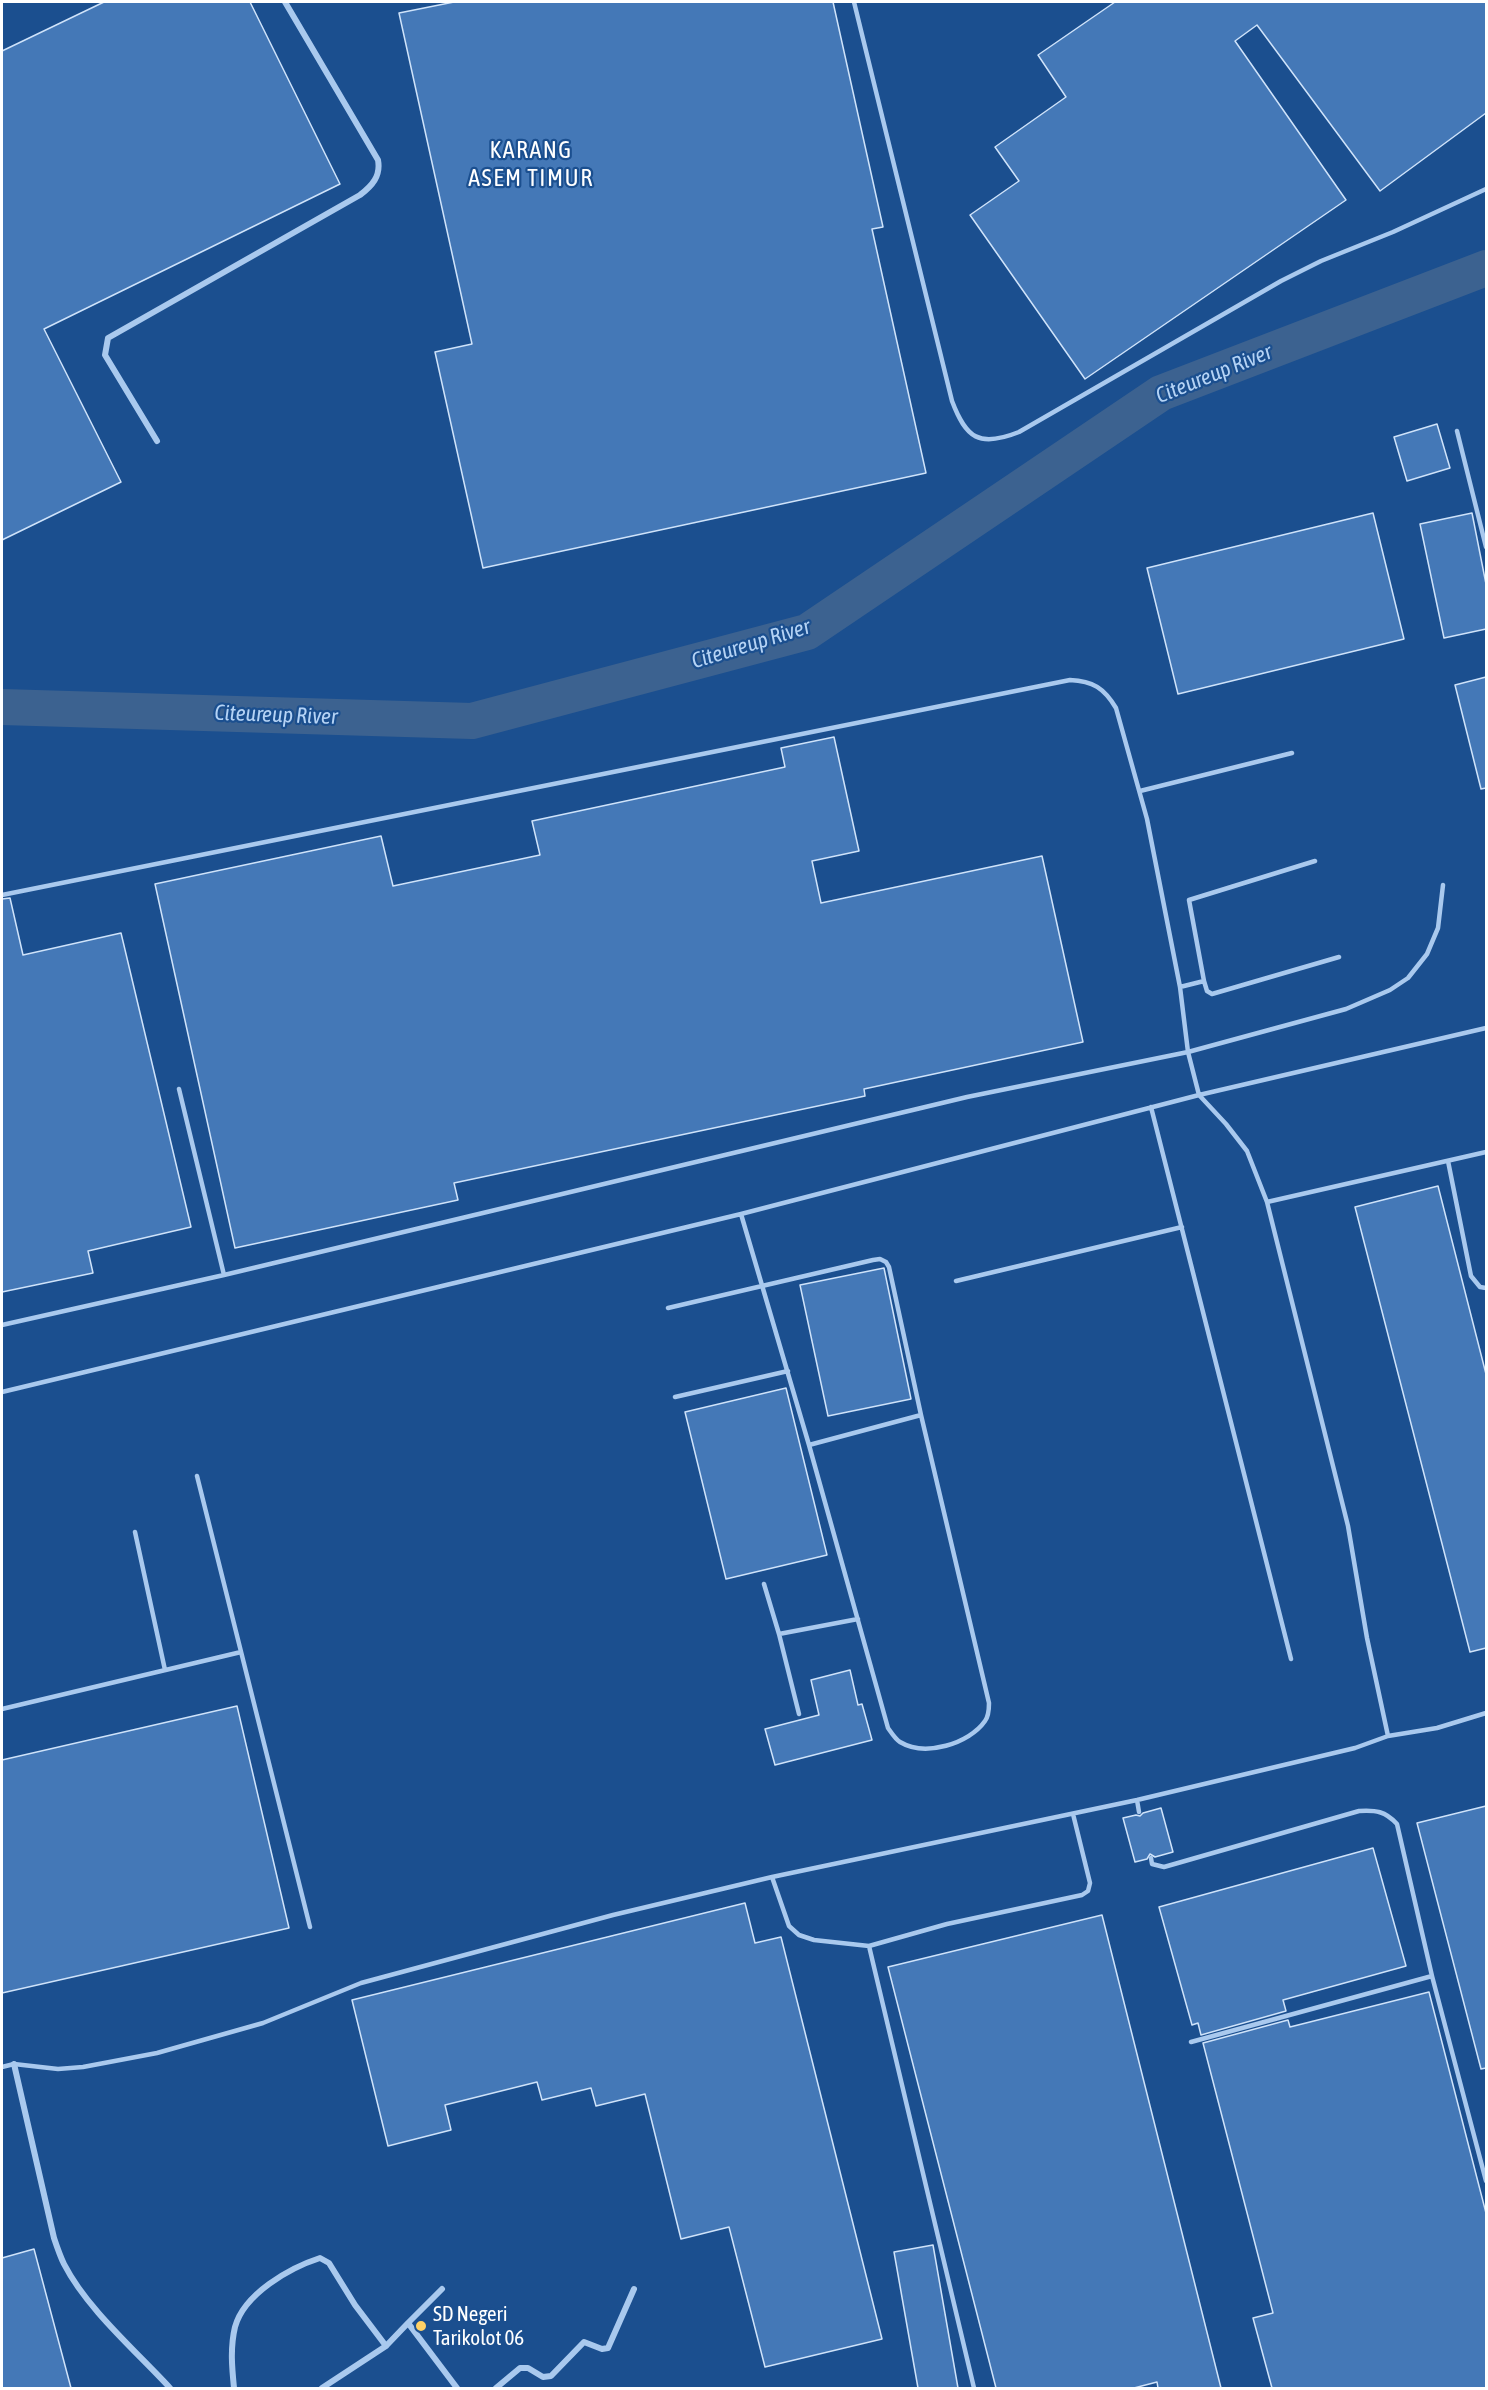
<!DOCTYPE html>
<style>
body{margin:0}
#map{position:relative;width:1488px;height:2390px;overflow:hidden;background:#1b4f8f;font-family:"Asap Condensed",sans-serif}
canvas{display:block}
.frame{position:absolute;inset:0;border:3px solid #fff;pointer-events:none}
</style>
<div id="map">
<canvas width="1488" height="2390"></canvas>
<div class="frame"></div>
</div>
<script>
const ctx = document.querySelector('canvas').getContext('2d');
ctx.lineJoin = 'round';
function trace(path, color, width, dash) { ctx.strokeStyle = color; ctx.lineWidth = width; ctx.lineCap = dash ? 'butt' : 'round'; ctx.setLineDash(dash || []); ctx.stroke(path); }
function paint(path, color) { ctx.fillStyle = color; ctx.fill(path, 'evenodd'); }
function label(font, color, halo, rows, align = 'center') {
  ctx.font = font + ' "Asap Condensed",sans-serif'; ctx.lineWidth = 4.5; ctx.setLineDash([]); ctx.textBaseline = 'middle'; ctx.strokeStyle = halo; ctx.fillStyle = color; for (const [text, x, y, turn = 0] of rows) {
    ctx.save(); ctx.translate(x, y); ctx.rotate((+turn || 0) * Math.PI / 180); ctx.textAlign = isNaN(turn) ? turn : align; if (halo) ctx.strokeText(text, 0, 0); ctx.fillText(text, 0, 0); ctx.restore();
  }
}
const river = new Path2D(`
 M2,707L472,721L807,632L1161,393L1486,268`);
const building = new Path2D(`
 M104,2H250L340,184L44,329L121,482L2,540V51Z
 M454,2H833L883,227L872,229L926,473L483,568L435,352L472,344L399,13Z
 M1115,2H1486V113L1380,191L1257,25L1235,41L1346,200L1085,379L970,215L1019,181L995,147L1066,97L1038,55Z
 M1437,424L1450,468L1407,481L1394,437Z
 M1373,513L1404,639L1178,694L1147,568Z
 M1472,513L1486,584V629L1444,638L1420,524Z
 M1486,677V788L1481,789L1455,685Z
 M834,737L859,851L812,861L821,903L1042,856L1083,1042L864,1089L865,1096L454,1183L458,1200L235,1248L155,884L381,836L393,886L540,855L532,821L785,767L781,748Z
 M10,898L23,955L121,933L191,1227L88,1251L93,1273L2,1292V899Z
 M1438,1186L1486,1374V1648L1470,1652L1355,1207Z
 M884,1268L911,1399L828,1416L800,1285Z
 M786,1388L827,1555L726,1579L685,1412Z
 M850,1670L858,1705L862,1704L872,1740L775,1765L765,1729L819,1715L811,1680Z
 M237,1706L289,1928L2,1993V1760Z
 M1486,1806V2068L1481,2069L1417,1823Z
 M1161,1808L1173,1852L1155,1857L1150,1854L1147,1859L1135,1862L1123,1818L1136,1815L1140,1816L1143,1813Z
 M1373,1848L1406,1966L1283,2000L1286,2011L1201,2035L1198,2023L1192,2025L1159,1907Z
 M745,1903L755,1943L781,1937L882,2339L765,2367L729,2227L681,2239L645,2094L596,2106L591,2088L542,2100L537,2082L445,2105L451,2130L388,2146L352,2000Z
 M1102,1915L1221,2388H1158L1157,2382L1134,2388H996L888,1967Z
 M1429,1992L1486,2213V2388H1272L1253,2318L1273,2313L1203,2043L1288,2020L1290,2027Z
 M933,2245L958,2388H918L894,2252Z
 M34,2249L71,2388H2V2258Z`);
const lane = new Path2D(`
 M854,2L952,401C966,438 979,448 1019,432L1281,281L1321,261L1393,232L1486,189
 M1457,431L1486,547
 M1140,791L1292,753
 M2,895L1070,680C1093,681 1104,688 1116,708L1147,819L1180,987L1188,1052L1346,1009L1390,990L1408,978L1427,954L1438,928L1443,885
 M1204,981L1207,991L1212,994L1339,957
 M1180,987L1204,981L1189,900L1315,861
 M179,1089L224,1275
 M1151,1107L1291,1659
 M1448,1161L1471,1276L1480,1287L1486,1288
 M1267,1202L1486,1152
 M741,1214L809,1445L888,1728C891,1732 895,1739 900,1742C925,1757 969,1744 985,1721C988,1717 989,1709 989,1703L921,1415L809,1445
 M956,1281L1182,1227
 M668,1308L873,1260L880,1259L886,1262L889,1267L921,1415
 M2,1325L224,1275L967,1097L1188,1052L1199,1095L1486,1028
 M2,1392L741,1214L1199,1095L1226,1124L1247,1151L1267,1202L1348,1526L1367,1638L1388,1736L1355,1748L1137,1800L772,1877L613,1915L361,1983L263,2023L157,2053L83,2067L58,2069L14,2064L2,2067
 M675,1397L788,1371
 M197,1476L310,1927
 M135,1532L165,1670
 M764,1584L779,1634L858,1619
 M779,1634L799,1714
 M2,1709L241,1652
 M1388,1736L1437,1728L1486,1713
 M1137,1800L1139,1812
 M1151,1858L1152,1864L1164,1867L1359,1811C1376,1810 1385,1811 1397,1824L1432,1976L1191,2042
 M772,1877L789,1926L799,1935L814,1940L869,1946L947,1924L1082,1895L1088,1891L1090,1883L1073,1814
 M869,1946L974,2388
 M1432,1976L1486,2181`);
const street = new Path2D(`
 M157,441L105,355L108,338L360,195C372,186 381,176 378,160L285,2
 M14,2064L54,2238C57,2247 60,2256 64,2264C87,2309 136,2351 170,2388
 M408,2323L442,2289
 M234,2388C232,2368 230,2348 235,2327C244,2294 289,2268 320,2258L329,2263L355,2305L386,2346
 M322,2388L386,2346L408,2323L457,2388
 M496,2388L520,2368H528L543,2377L551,2376L584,2342L602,2349L608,2348L634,2289`);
const markers = [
 [421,2326,6,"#ffd166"]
];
const poiNames = [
 ["SD Negeri",433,2314],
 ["Tarikolot 06",433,2338]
];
const waterNames = [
 ["Citeureup River",1214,374,-22],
 ["Citeureup River",751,644,-17],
 ["Citeureup River",276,715,2]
];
const quarterNames = [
 ["KARANG",531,150],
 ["ASEM TIMUR",531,178]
];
trace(river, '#3c6290', 36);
paint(building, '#4478b7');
trace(building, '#cfe3fa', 1.5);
trace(lane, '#a9c9ee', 4.5);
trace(street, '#a9c9ee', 6);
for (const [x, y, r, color] of markers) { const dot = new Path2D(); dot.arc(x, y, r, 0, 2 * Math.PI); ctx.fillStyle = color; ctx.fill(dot); trace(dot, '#1b4f8f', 2); }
label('21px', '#fff', '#1b4f8f', poiNames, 'left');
label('italic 22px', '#b5d3f5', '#1b4f8f', waterNames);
ctx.letterSpacing = '1.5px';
label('24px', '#fff', '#1b4f8f', quarterNames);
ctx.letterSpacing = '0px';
</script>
